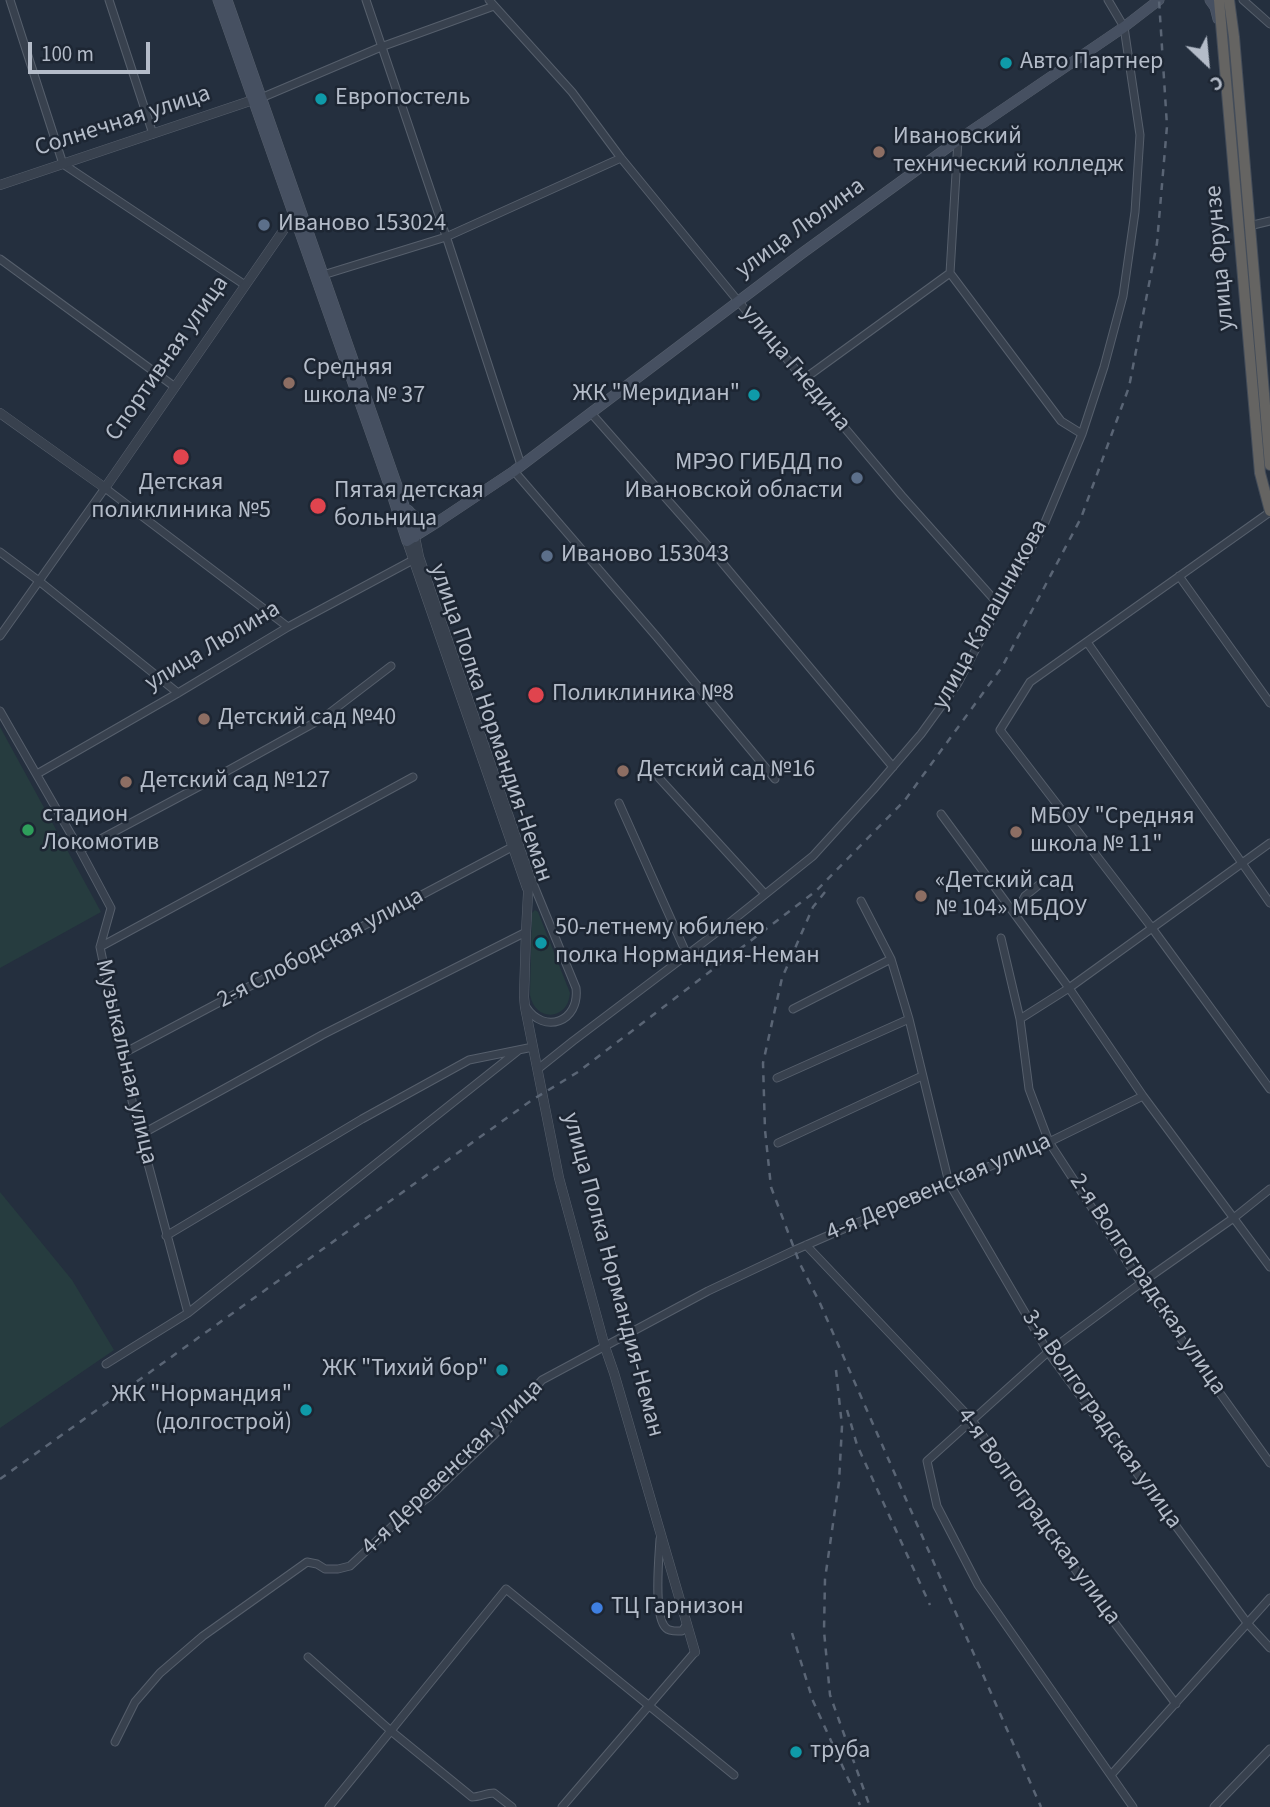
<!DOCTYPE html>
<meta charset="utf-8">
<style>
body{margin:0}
#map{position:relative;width:1270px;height:1807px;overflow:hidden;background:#242f3e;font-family:"Source Sans 3",sans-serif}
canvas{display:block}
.north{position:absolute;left:1172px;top:28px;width:70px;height:70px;-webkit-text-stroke:5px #1d2633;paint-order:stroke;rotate:154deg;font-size:19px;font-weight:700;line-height:28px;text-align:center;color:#b4bcc9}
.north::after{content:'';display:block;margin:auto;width:24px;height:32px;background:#b4bcc9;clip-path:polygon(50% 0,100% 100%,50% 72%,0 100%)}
.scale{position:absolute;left:28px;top:42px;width:122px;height:32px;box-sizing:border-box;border:4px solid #b4bcc9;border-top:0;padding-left:9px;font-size:21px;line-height:24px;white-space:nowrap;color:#b4bcc9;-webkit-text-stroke:5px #1d2633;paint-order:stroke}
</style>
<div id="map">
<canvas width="1270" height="1807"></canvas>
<div class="north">С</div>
<div class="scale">100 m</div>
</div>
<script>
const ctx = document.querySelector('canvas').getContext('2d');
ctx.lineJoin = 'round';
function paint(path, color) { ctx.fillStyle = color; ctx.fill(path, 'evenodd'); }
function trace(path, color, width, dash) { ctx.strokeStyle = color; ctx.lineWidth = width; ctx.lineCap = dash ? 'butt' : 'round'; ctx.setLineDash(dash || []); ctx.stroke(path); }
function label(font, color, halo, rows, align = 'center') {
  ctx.font = font + ' "Source Sans 3",sans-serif'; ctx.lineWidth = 5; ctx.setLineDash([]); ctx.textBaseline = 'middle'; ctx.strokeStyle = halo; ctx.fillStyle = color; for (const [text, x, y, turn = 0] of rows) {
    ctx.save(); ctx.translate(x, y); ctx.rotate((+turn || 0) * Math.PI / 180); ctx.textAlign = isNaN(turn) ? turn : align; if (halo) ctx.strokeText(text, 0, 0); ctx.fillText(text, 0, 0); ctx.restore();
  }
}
const green = new Path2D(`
 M0,727L101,912L0,968Z
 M535,910L538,912L570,993C568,1021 535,1022 530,995L532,913Z
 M0,1192L72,1280L114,1350L0,1428Z`);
const minor = new Path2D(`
 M10,0L63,164L245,285
 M109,0L153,134
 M366,0L448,242L521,465
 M489,0L572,92L621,158L738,301L902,496L999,605
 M1243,0L1270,24
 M261,98L381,47L494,6
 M958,140L950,273L1061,421L1082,434
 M1249,226L1270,221
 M0,259L175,387
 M323,275L446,237L621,158
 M804,379L950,273
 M591,413L709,547L893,767
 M514,471L656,636L775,779
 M1270,512L1030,682L1000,730L1152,928L1270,1089
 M0,552L39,581L178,693
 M1179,576L1270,703
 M0,636L105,488L288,627
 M1087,642L1270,903
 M0,711L80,850L111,908L100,947L135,1115L188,1313
 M37,774L178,693L288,627L413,560
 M659,778L765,894
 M619,803L687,955
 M941,814L1069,988L1143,1096L1270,1267
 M80,850L200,786L323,718L391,666
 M861,901L891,959L909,1019L949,1183L1048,1352L1248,1624L1270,1648
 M1015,914L1025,896L1040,884
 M1001,938L1020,1019L1029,1089L1049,1142L1141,1283L1270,1463
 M100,947L413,777
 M526,1007C544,1035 580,1022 576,988L530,876
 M793,1009L891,959
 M1020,1019L1069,988L1270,843
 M122,1054L512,847
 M538,1069L573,1041L733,920L813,856L873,790L921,734L958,683L999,605L1043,527L1082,434L1104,367L1123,296L1135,212L1140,135L1124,27L1108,0
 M777,1078L909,1019
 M140,1135L322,1035L526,932
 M778,1143L922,1076
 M166,1236L362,1119L469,1060L533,1047
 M806,1245L972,1420L1086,1585L1176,1704
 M106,1364L188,1313L519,1050
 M660,1539C659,1557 653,1616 666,1628C670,1632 677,1631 682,1631L687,1624
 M308,1657L391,1731L472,1797C480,1797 486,1793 494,1793L512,1807
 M115,1742L135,1702L160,1673L203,1636L307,1562L317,1564L325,1569H338L350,1566L401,1518L430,1496L494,1435L542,1380L708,1291L795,1250L949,1183L1049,1142L1143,1096
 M1111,1775L1270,1598
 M329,1807L506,1589L734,1775
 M562,1807L695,1652
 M1133,1807L978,1585L937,1506L927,1461L1048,1352L1141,1283L1235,1217L1270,1189
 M1214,1807L1270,1749`);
const tertiary = new Path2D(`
 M0,185L253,100
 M0,413L105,488L294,215
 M415,537L419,557L529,875L526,932L524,997L525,1007L559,1178L605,1347L614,1373L695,1652
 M407,541L527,888`);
const secondary = new Path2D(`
 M218,0L389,485L407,541L439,521L514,471L801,254L958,140L1124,27L1159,0
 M227,0L415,537
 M1210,0L1215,7L1218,19
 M408,510C416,520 426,522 438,521`);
const trunk = new Path2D(`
 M1219,0L1260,473L1270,511
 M1229,0L1234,37L1270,465`);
const rail = new Path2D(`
 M825,892L813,907L782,978L763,1063L765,1130L771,1187L800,1264L819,1301L1041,1807
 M836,1370L842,1426L839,1482L825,1579L824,1631L830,1695L870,1807
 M847,1410L857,1445L930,1605
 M0,1479L532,1100L578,1072L816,891L905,800L1002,667L1081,518L1129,387L1157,243L1167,126L1159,0
 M792,1633L813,1701L860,1805`);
const markers = [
 [1006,63,7,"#0f9aa8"],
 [321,99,7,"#0f9aa8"],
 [879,152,7,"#8d6e63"],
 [264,225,7,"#5c6f8a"],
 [289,383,7,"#8d6e63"],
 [754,395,7,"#0f9aa8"],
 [181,457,9,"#e0444e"],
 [857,478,7,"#5c6f8a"],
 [318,506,9,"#e0444e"],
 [547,556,7,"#5c6f8a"],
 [536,695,9,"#e0444e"],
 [204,719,7,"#8d6e63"],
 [623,771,7,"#8d6e63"],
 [126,782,7,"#8d6e63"],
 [28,830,7,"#2e9e5b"],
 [1016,832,7,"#8d6e63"],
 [921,896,7,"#8d6e63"],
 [541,943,7,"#0f9aa8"],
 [502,1370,7,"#0f9aa8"],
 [306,1410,7,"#0f9aa8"],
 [597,1608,7,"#3f7fe0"],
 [796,1752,7,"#0f9aa8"]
];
const poiNames = [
 ["Авто Партнер",1020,63],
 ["Европостель",335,99],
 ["Ивановский",893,138],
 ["технический колледж",893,166],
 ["Иваново 153024",278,225],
 ["Средняя",303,369],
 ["школа № 37",303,397],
 ["ЖК \"Меридиан\"",740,395,"right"],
 ["МРЭО ГИБДД по",843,464,"right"],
 ["Ивановской области",843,492,"right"],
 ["Детская",181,484,"center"],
 ["поликлиника №5",181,512,"center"],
 ["Пятая детская",334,492],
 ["больница",334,520],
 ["Иваново 153043",561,556],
 ["Поликлиника №8",552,695],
 ["Детский сад №40",218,719],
 ["Детский сад №16",637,771],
 ["Детский сад №127",140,782],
 ["стадион",42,816],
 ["Локомотив",42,844],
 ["МБОУ \"Средняя",1030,818],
 ["школа № 11\"",1030,846],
 ["«Детский сад",935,882],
 ["№ 104» МБДОУ",935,910],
 ["50-летнему юбилею",555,929],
 ["полка Нормандия-Неман",555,957],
 ["ЖК \"Тихий бор\"",488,1370,"right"],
 ["ЖК \"Нормандия\"",292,1396,"right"],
 ["(долгострой)",292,1424,"right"],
 ["ТЦ Гарнизон",611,1608],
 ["труба",810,1752]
];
const streetNames = [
 ["Солнечная улица",123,122,-18],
 ["улица Люлина",801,229,-36],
 ["улица Фрунзе",1221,258,-95],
 ["Спортивная улица",168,359,-55],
 ["улица Гнедина",795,369,50],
 ["улица Калашникова",991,615,-61],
 ["улица Люлина",213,647,-31],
 ["улица Полка Нормандия-Неман",490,723,71],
 ["2-я Слободская улица",321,949,-28],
 ["Музыкальная улица",125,1062,77],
 ["4-я Деревенская улица",939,1188,-23],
 ["улица Полка Нормандия-Неман",612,1275,75],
 ["2-я Волгоградская улица",1147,1285,56],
 ["3-я Волгоградская улица",1101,1420,55],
 ["4-я Деревенская улица",453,1468,-44],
 ["4-я Волгоградская улица",1038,1517,54]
];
paint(green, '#263c3f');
trace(minor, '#565f6c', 9);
trace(tertiary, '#565f6c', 10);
trace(secondary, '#565f6c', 11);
trace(trunk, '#434c59', 12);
trace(minor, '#38414e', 7);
trace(tertiary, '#38414e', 9);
trace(secondary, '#465061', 10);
trace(trunk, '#656462', 10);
trace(rail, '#5a6575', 2.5, [7, 7]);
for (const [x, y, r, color] of markers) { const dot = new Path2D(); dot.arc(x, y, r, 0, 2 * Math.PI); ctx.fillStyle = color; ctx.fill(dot); trace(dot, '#1d2633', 2.5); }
label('24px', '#b4bcc9', '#1d2633', poiNames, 'left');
label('24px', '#b4bcc9', '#1d2633', streetNames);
</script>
